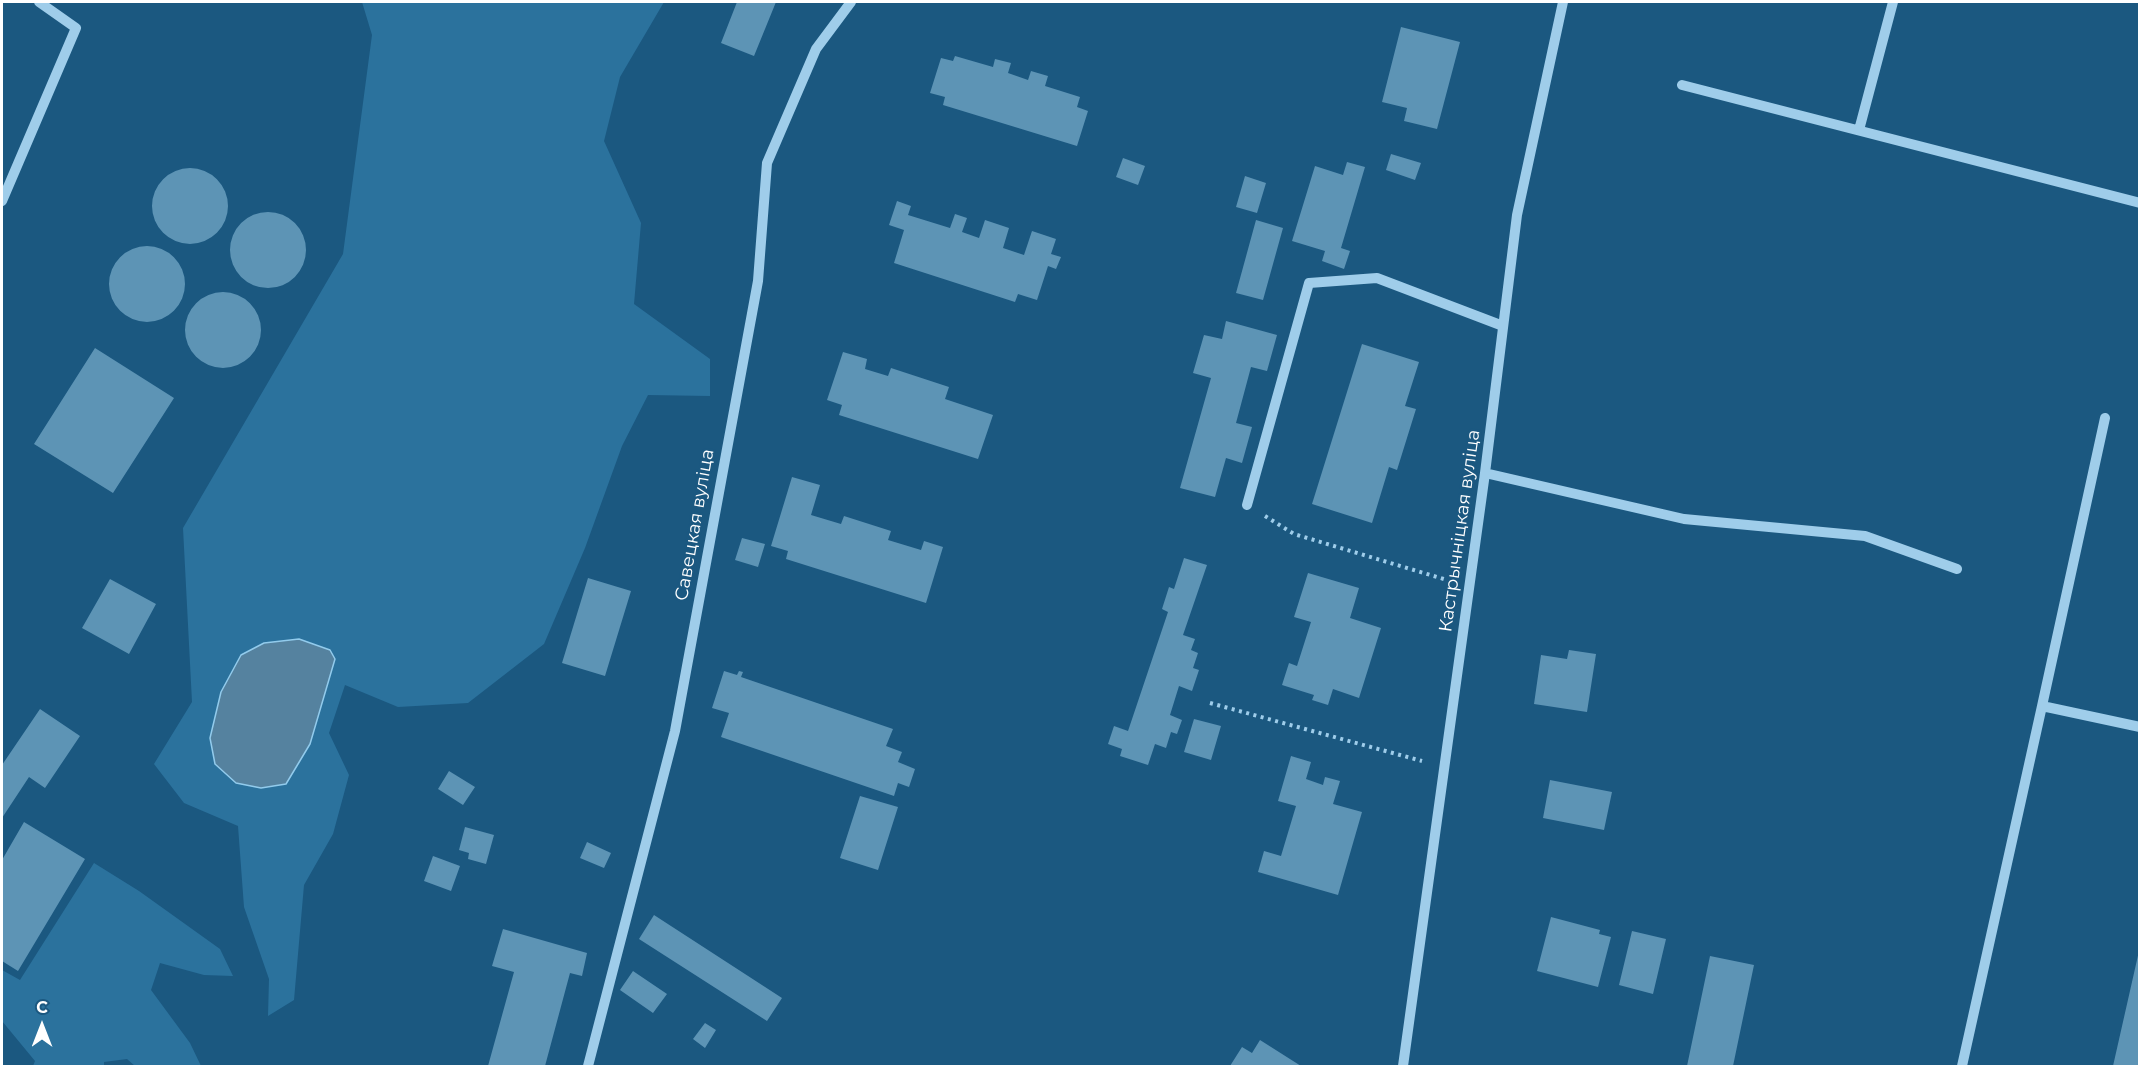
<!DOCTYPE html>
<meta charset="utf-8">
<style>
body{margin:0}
#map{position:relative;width:2141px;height:1068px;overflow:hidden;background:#1b5880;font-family:Montserrat,sans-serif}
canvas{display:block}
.frame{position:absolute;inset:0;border:3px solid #fff;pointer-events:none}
.north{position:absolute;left:12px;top:996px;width:60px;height:60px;-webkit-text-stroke:4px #1b5880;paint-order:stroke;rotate:0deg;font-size:16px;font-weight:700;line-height:24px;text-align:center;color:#fff}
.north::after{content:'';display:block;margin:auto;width:21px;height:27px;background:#fff;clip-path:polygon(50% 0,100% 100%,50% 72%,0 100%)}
</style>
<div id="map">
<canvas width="2141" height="1068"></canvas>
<div class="frame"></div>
<div class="north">С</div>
</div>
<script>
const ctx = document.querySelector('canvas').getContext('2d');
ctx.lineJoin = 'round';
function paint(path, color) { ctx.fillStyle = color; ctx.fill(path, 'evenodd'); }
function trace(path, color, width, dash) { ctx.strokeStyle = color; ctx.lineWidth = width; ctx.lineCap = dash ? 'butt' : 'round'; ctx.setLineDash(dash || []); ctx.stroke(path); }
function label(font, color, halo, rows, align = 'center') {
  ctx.font = font + ' Montserrat,sans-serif'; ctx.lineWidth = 5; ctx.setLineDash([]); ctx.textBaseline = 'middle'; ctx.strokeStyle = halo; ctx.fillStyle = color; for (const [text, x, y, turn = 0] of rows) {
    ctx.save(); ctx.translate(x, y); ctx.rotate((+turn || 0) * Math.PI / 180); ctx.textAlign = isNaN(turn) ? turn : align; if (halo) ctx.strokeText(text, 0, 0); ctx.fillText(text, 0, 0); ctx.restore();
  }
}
const green = new Path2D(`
 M362,2H664L620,77L604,141L641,223L634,304L710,359V396L648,395L622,446L585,548L544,644L468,703L398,707L345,685L329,733L349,775L333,834L304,885L294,1000L268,1016L269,979L244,907L238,826L184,803L154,764L192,702L183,528L343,254L372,35Z
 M94,863L139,891L220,949L233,976L204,975L160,963L151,990L190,1043L201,1066H135L127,1059L104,1062V1066H33L35,1061L2,1021V970L20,980Z`);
const water = new Path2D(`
 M299,639L330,650L335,659L310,744L286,784L261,788L236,783L215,764L210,738L221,692L241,655L264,643Z`);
const building = new Path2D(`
 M737,2H776L754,56L721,43Z
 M1401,27L1460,42L1437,129L1404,121L1407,108L1382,102Z
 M955,56L993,67L995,59L1011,63L1008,73L1028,80L1031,71L1048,76L1045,86L1080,97L1077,107L1088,111L1077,146L943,105L945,97L930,93L941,58L953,61Z
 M1391,154L1421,163L1415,180L1386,170Z
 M1123,158L1145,166L1138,185L1116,177Z
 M1347,162L1365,167L1341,248L1350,251L1344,269L1322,261L1325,251L1292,241L1315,166L1343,175Z
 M152 206a38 38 0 1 1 76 0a38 38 0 1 1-76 0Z
 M1245,176L1266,183L1257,213L1236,207Z
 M897,201L911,206L908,215L950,228L955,214L967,218L962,232L979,238L985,220L1009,228L1003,248L1024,255L1032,231L1056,239L1051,254L1061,257L1056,269L1048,266L1037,300L1018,294L1015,302L894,263L904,230L889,225Z
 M230 250a38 38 0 1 1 76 0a38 38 0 1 1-76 0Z
 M1256,220L1283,228L1263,300L1236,293Z
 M109 284a38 38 0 1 1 76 0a38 38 0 1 1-76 0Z
 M185 330a38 38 0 1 1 76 0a38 38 0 1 1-76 0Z
 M1226,321L1277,335L1267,371L1251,367L1236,423L1252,427L1242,463L1226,458L1215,497L1180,488L1211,378L1193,373L1204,335L1222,339Z
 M1362,344L1419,362L1405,406L1416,409L1397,470L1389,467L1372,523L1312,504Z
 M95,348L174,398L113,493L34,444Z
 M843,352L867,359L865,369L888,376L891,368L949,387L945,399L993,415L978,459L839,415L842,405L827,400Z
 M792,477L820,485L811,515L841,524L844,516L891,531L888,540L921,550L924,541L943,547L926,603L786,559L788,551L771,546Z
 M742,538L765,544L758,567L735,560Z
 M1184,558L1207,565L1183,635L1195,639L1191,650L1198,653L1193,668L1199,670L1192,691L1179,686L1170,715L1182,720L1177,734L1171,732L1166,748L1155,744L1148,765L1120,756L1122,749L1108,744L1114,726L1128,731L1168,612L1162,609L1169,587L1174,589Z
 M1308,573L1359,588L1350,618L1381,628L1359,698L1333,689L1328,705L1312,700L1314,695L1282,685L1289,663L1297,666L1311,622L1294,617Z
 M588,578L631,591L605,676L562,663Z
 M110,579L156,604L129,654L82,628Z
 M1569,650L1596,654L1587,712L1534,704L1541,655L1567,659Z
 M724,671L737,675L739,671L743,672L741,677L893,729L886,746L902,752L898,762L915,769L909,787L898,783L894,796L721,737L729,713L712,708Z
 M40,709L80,736L45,788L29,777L2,818V765Z
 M1194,719L1221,726L1211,760L1184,752Z
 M1291,756L1311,762L1306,779L1323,785L1325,777L1340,781L1333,804L1362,812L1338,895L1258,872L1264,851L1281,856L1296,806L1278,801Z
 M449,771L475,787L463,805L438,789Z
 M1550,780L1612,792L1604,830L1543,818Z
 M860,796L898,807L878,870L840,858Z
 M24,822L85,859L18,971L2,961V860Z
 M465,827L494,835L486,864L468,859L469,853L459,850Z
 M587,842L611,853L604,868L580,858Z
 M433,856L460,866L451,891L424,881Z
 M654,915L782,998L767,1021L639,939Z
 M1551,917L1600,930L1599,934L1611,937L1598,987L1537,971Z
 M503,929L587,953L582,976L570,973L545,1066H488L514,972L492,966Z
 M1632,931L1666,939L1653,994L1619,985Z
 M2139,951L2140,1066H2113Z
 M1710,956L1754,965L1733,1066H1687Z
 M633,971L667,994L653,1013L620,990Z
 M705,1023L716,1030L705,1048L693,1039Z
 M1260,1040L1301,1066H1230L1242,1047L1252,1053Z`);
const path = new Path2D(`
 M1265,516L1294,534L1447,580
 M1210,703L1422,761`);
const minor = new Path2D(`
 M1682,85L2140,203
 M1859,130L1893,2
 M2,201L76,28L39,2
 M1485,473L1684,519L1865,536L1957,569
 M1247,505L1309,283L1377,278L1503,326
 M2042,706L2105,418
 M588,1066L675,731L758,281L767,163L816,49L851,2
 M1403,1066L1485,473L1517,215L1563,2
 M1962,1066L2042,706L2140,727`);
const streetNames = [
 ["Савецкая вуліца",695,525,-80],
 ["Кастрычніцкая вуліца",1460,531,-82]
];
paint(green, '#2b729d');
paint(water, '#55829f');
trace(water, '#92cbec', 1.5);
paint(building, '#5d94b5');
trace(path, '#9fcdea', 4, [3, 4.5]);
trace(minor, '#9fcdea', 10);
label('18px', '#fff', '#1b5880', streetNames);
</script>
